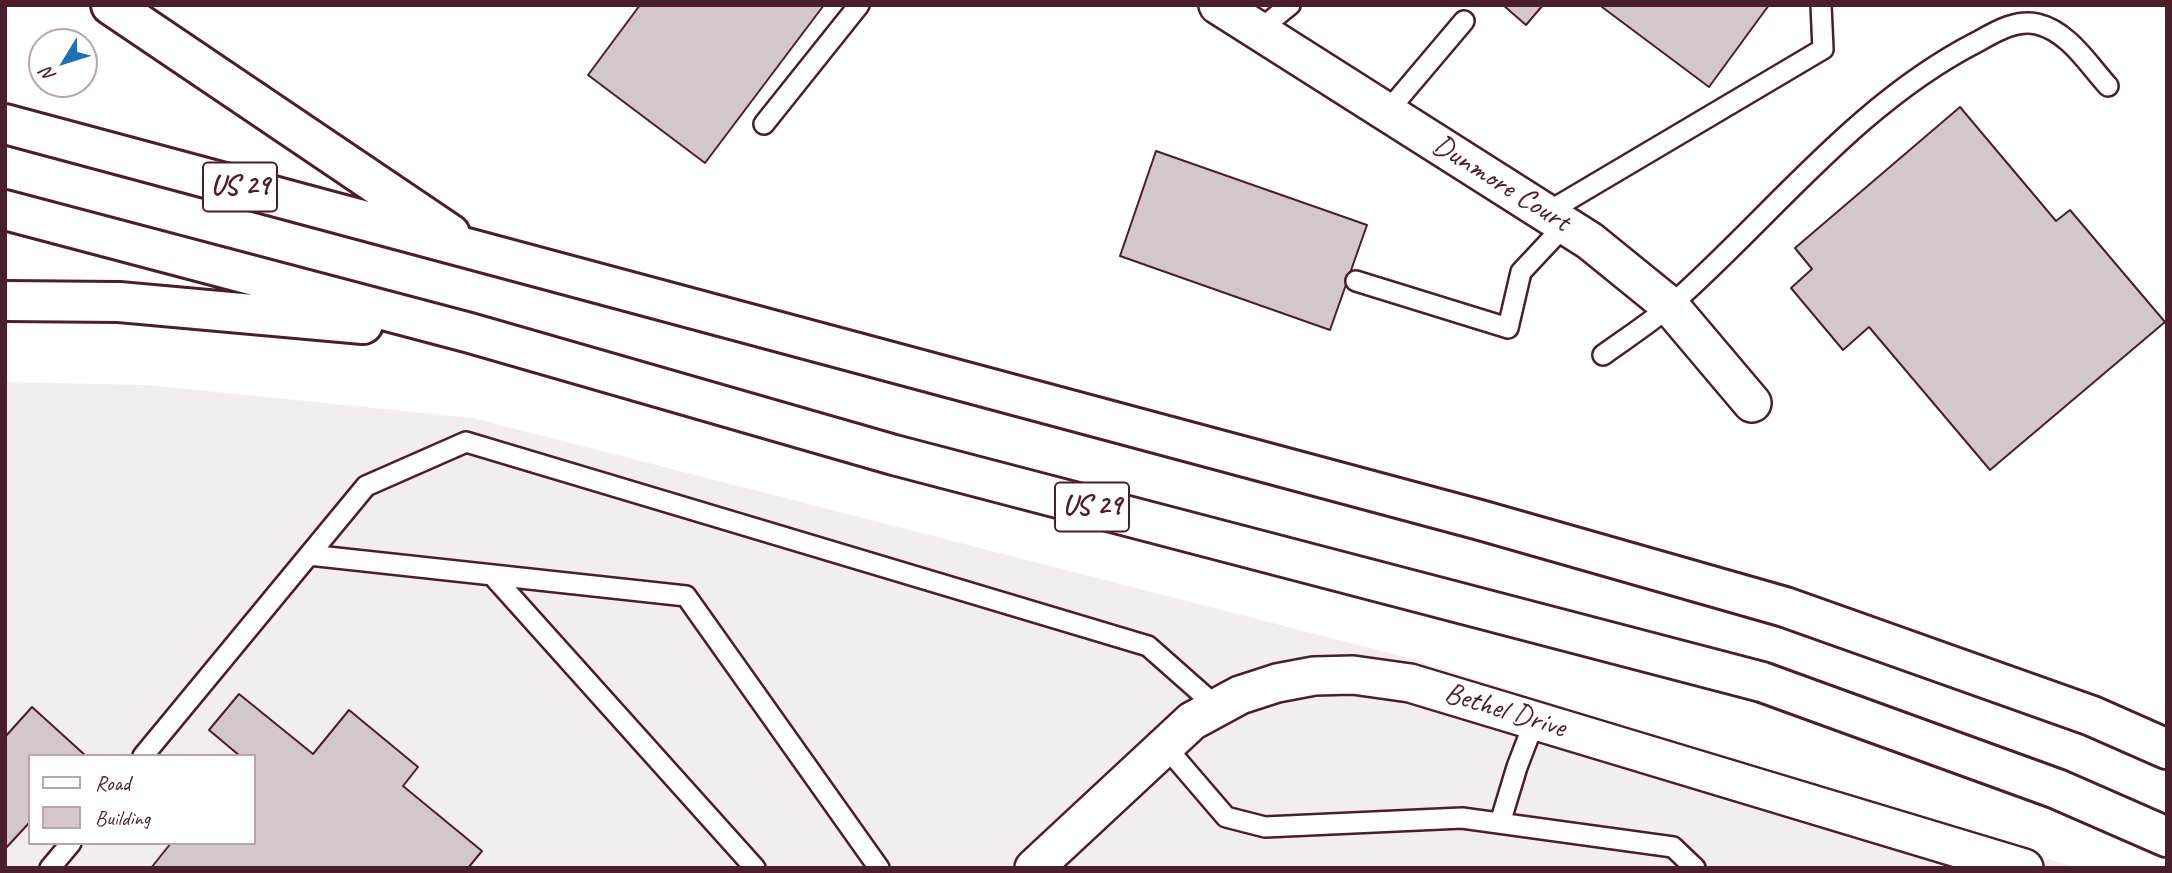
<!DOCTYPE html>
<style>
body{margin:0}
#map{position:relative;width:2172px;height:873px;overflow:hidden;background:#fff;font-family:Caveat,sans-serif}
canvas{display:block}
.frame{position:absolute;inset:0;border:7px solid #4a1f2b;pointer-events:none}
.legend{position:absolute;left:28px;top:754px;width:228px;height:91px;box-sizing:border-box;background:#fff;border:2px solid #b7a5aa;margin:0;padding:9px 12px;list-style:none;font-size:21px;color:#4a1f2b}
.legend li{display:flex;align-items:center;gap:14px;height:35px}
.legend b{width:35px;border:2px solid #b7a5aa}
.north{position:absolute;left:28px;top:28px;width:70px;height:70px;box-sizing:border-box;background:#fff;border:2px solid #b7a5aa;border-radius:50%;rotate:232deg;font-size:19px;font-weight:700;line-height:28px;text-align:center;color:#4a1f2b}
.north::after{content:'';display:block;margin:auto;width:24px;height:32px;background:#1f6fb2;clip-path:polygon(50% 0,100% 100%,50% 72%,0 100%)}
</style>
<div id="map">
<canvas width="2172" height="873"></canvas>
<div class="frame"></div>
<ul class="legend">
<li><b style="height:9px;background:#fff"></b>Road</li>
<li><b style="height:19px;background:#d2c7cb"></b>Building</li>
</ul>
<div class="north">N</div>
</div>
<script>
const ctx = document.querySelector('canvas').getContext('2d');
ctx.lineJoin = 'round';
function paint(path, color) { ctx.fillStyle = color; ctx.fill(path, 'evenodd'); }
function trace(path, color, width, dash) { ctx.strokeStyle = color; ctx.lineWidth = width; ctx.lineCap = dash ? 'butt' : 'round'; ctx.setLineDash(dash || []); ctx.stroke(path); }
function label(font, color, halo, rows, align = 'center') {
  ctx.font = font + ' Caveat,sans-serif'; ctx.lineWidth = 6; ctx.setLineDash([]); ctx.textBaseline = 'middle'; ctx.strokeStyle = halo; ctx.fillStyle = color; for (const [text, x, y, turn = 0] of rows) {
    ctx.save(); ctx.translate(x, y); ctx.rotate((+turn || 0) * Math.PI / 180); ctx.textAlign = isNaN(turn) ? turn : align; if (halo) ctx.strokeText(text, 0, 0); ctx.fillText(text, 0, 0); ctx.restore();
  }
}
const built = new Path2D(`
 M5,382L147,385L473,418L1401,656L2078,868H5ZM30,756H254V843H30Z`);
const building = new Path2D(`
 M640,5H824L705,163L588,75Z
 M1503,5H1543L1526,25Z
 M1603,5H1769L1709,87L1602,7Z
 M1960,107L2056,221L2070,210L2165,322L1990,470L1869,327L1843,350L1791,288L1812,269L1795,248Z
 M1156,151L1367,225L1330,330L1120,256Z
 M239,694L313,754L349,710L418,767L403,786L482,851L468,868H151L171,843H254V756H240L209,730Z
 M32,707L86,756H30V822L5,849V737Z`);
const lane = new Path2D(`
 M1258,31L1290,5
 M1387,112L1464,21
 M764,124L859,5
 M1546,213L1823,49L1821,5
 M1356,281L1508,328L1521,272L1565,225
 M1603,355C1625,339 1650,323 1671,305C1772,216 1856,104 1977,42C1995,32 2016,19 2037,24C2068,31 2088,64 2108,86
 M309,555L686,596L879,868
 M492,575L755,868
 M1165,746L1226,817L1265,827L1462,818L1673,847L1695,868
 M143,756L366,486L466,442L1148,646L1217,707
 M1500,823L1517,767L1535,720
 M50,868L71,843`);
const street = new Path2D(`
 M1218,5L1590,241L1670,306L1752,403
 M1034,868L1192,721L1240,695L1277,683L1314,676L1353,675L1410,683L2024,868`);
const highway = new Path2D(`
 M111,5L450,234
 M5,124L1480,520L1785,607L2092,716L2167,749
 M5,210L470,333L894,455L1762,682L2057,789L2167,837
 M5,301L119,302L363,324`);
const shields = [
 [240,187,74],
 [1092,507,74]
];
const shieldNames = [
 ["US 29",240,187],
 ["US 29",1092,507]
];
const streetNames = [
 ["Dunmore Court",1501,184,32],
 ["Bethel Drive",1505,711,17]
];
paint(built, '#f2eeef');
paint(building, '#d2c7cb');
trace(building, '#4a1f2b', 2);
trace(lane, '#4a1f2b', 24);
trace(street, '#4a1f2b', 42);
trace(highway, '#4a1f2b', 44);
trace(lane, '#fff', 19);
trace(street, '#fff', 37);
trace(highway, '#fff', 38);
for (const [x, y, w] of shields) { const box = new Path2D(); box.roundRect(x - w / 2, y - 24.5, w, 49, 5); ctx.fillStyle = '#fff'; ctx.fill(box); trace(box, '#4a1f2b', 2); }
label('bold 28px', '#4a1f2b', null, shieldNames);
label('30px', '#4a1f2b', '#fff', streetNames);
</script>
